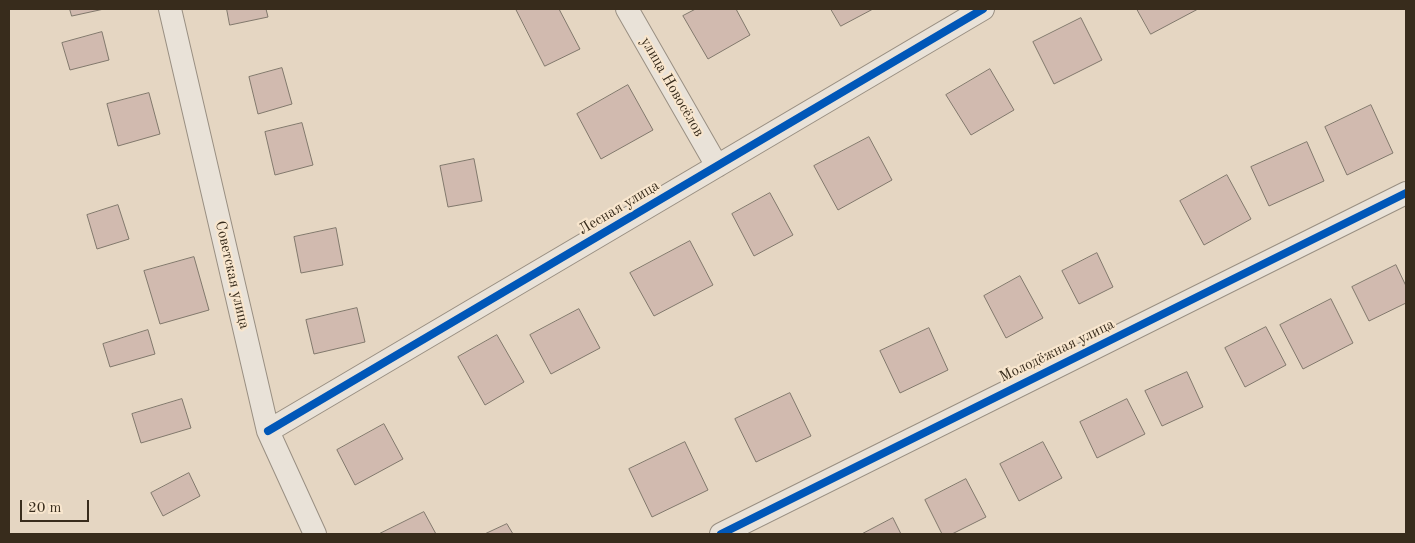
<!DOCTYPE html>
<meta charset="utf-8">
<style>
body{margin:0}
#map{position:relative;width:1415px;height:543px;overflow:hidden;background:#e5d6c2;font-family:"Old Standard TT",serif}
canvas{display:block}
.frame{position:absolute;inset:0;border:10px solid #382c1c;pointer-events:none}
.scale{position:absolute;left:20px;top:500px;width:69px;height:22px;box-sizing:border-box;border:2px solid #382c1c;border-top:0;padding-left:6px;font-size:15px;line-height:18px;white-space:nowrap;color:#382c1c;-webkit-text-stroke:4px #f8e6ce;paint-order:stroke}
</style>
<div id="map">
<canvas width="1415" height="543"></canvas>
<div class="frame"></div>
<div class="scale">20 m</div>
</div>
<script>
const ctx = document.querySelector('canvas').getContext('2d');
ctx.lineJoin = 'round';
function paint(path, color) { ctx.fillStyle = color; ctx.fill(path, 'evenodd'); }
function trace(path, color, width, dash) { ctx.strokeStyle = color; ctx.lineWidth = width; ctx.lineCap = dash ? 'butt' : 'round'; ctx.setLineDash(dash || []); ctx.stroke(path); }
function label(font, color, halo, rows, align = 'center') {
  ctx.font = font + ' "Old Standard TT",serif'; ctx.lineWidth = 4.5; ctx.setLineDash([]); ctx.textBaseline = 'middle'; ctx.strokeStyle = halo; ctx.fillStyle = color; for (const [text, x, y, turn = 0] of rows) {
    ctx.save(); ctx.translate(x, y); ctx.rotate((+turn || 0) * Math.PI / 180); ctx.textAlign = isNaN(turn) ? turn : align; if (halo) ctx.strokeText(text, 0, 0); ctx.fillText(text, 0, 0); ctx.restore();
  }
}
const building = new Path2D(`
 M70,9H104L72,16Z
 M227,9H266L268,17L230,25Z
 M516,9H559L580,49L545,66Z
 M696,9H736L750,35L708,59L683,16Z
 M831,9H873L841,26Z
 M1137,9H1198L1151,34Z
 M1081,18L1102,60L1054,84L1033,42Z
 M102,32L109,60L70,70L62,43Z
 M282,68L292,104L258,114L249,77Z
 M990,69L1014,110L971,135L946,95Z
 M628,85L653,130L601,159L577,114Z
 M149,93L160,134L118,146L107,104Z
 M1371,105L1393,153L1347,175L1325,127Z
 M302,123L313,165L275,175L265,132Z
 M869,137L892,180L838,210L814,166Z
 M1307,142L1324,181L1269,206L1251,167Z
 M474,159L482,201L448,207L440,166Z
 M1227,175L1251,219L1204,245L1180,201Z
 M770,193L793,235L754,256L732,214Z
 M118,205L129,239L97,249L87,215Z
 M336,228L343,265L301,273L294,237Z
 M690,241L713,285L654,316L630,273Z
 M1097,253L1113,287L1079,304L1062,271Z
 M194,257L209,310L160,324L144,271Z
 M1396,265L1406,286V303L1369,321L1352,287Z
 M1020,276L1043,318L1006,338L984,296Z
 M1331,299L1353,343L1303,369L1280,325Z
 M357,308L365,342L314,354L306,320Z
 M579,309L600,348L551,374L530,335Z
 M1266,327L1286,365L1245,387L1225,348Z
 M929,328L948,370L900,393L880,351Z
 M148,330L155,354L110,367L103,344Z
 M497,335L524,382L485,405L458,357Z
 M1187,372L1203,407L1162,426L1145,391Z
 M790,393L811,436L756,462L735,419Z
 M182,399L191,428L141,443L132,414Z
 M1127,399L1145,434L1097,458L1080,422Z
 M384,424L403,459L355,485L337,450Z
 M685,442L708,490L652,517L629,469Z
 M1043,442L1062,478L1019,501L1000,464Z
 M189,473L200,496L163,516L151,493Z
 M966,479L986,517L952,534H942L925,500Z
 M424,512L436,534H379Z
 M893,518L901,534H862Z
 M507,524L513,534H485Z`);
const street = new Path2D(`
 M170,9L268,431L315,534
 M627,9L717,166
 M268,431L983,9
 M721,534L1406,193`);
const cycleway = new Path2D(`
 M268,431L983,9
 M721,534L1406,193`);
const streetNames = [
 ["улица Новосёлов",672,87,60],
 ["Лесная улица",619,208,-31],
 ["Советская улица",232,275,77],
 ["Молодёжная улица",1057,351,-26]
];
paint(building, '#d1baaf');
trace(building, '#81786c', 1);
trace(street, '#998f82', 24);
trace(street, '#e9e2d8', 22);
trace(cycleway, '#0057b8', 8);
label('15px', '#382c1c', '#f8e6ce', streetNames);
</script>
